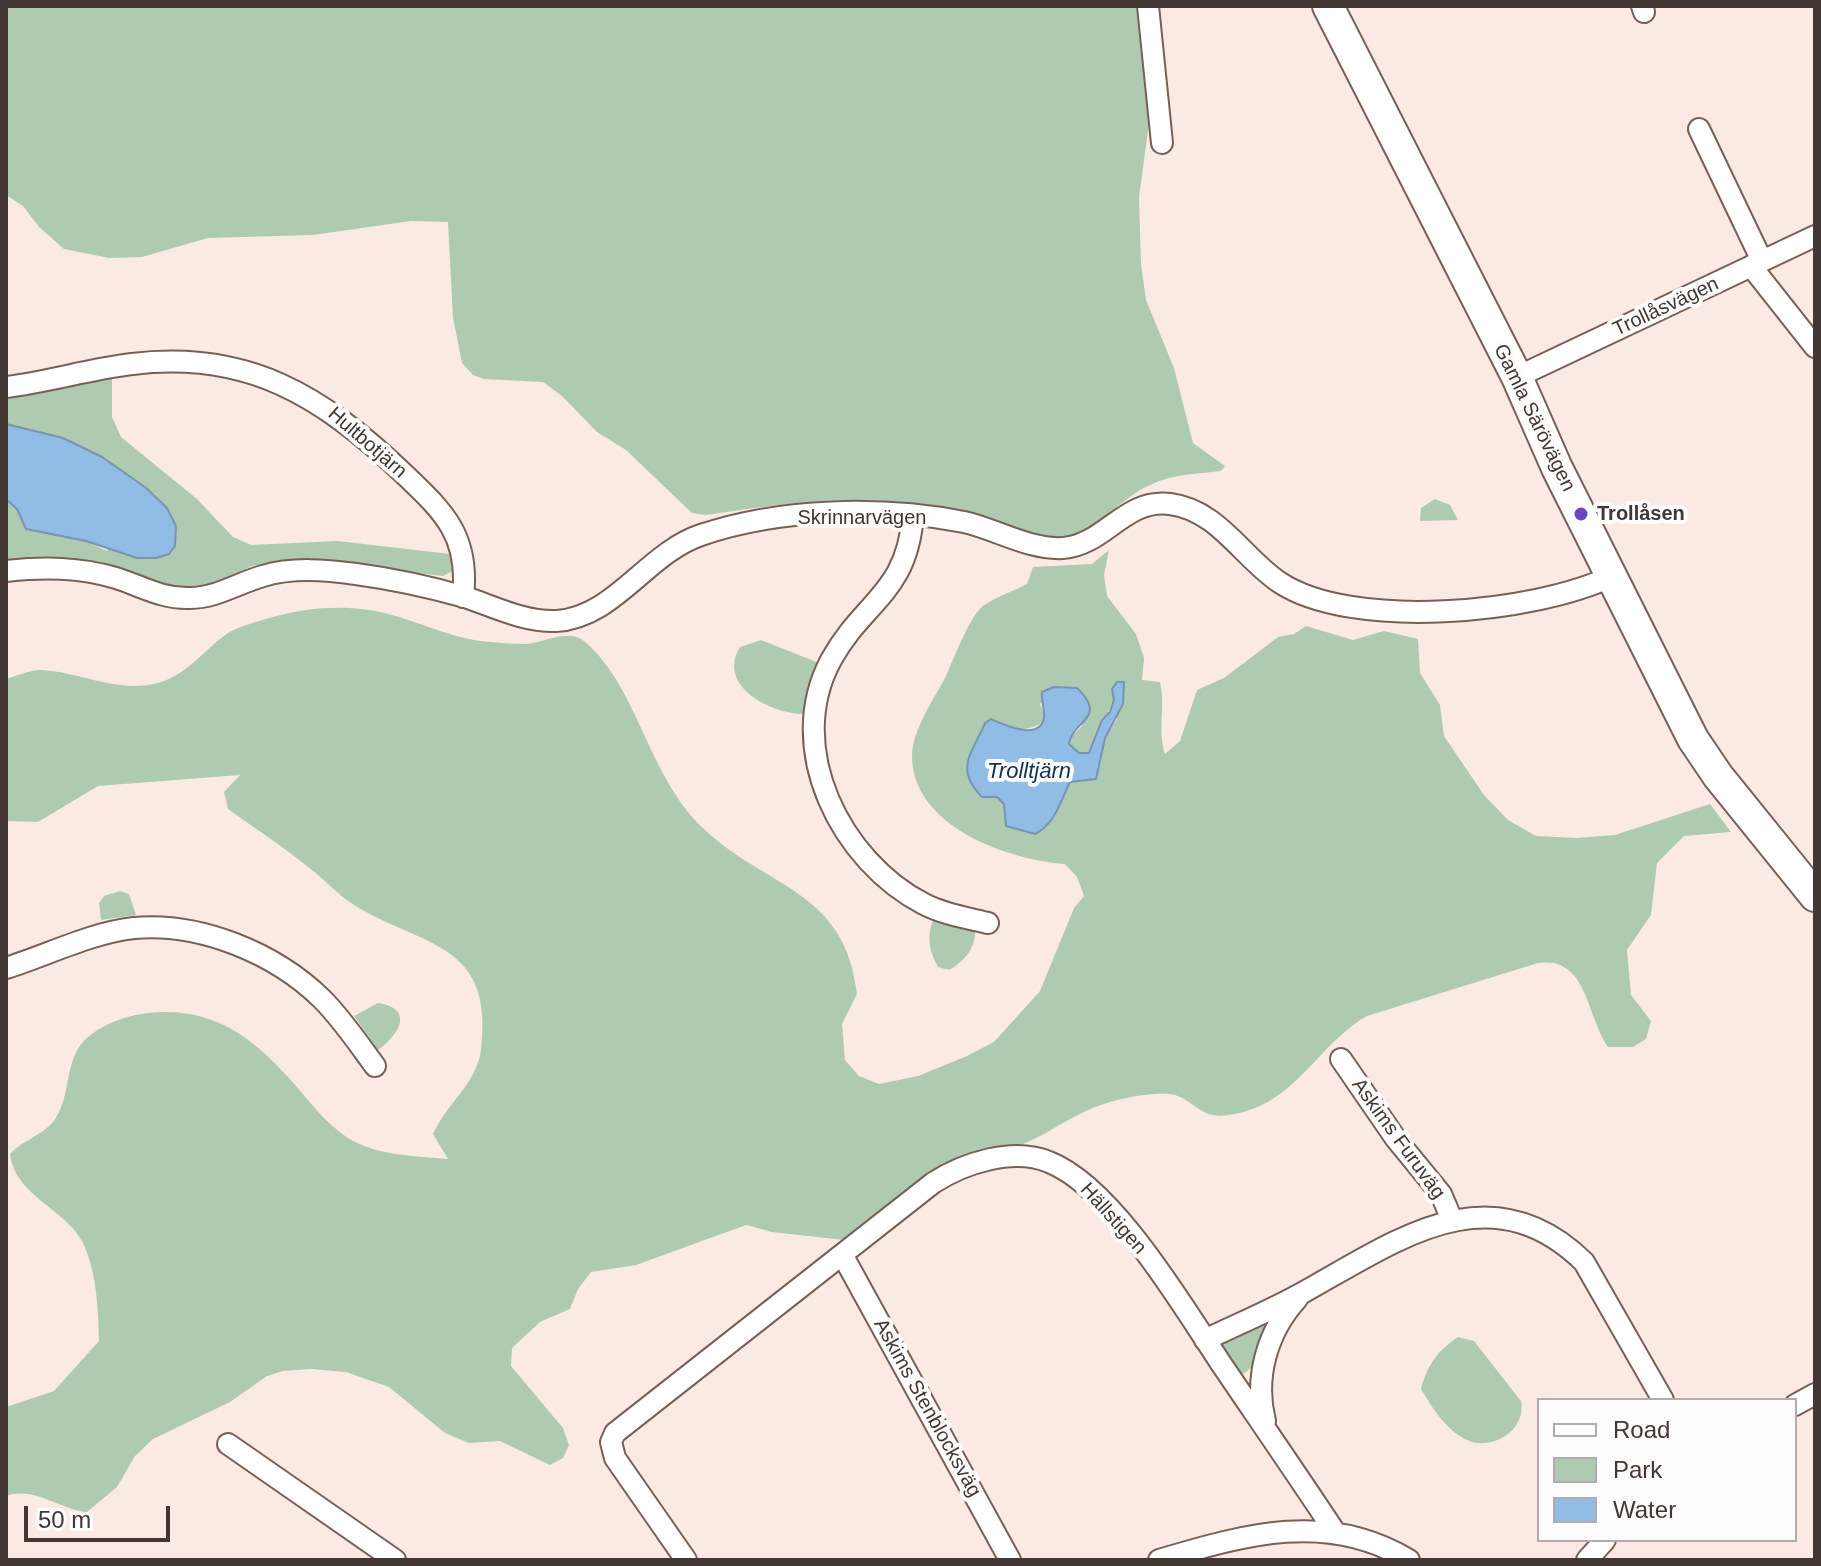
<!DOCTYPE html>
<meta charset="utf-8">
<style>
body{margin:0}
#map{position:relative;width:1821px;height:1566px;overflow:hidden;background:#fbeae4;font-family:Arial,sans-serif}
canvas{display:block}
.frame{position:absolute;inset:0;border:8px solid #423733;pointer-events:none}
.legend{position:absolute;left:1537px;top:1398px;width:260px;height:144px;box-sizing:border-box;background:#fcfcfc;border:2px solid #b2adac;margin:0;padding:10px 14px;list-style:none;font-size:24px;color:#423733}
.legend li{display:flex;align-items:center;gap:16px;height:40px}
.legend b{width:40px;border:2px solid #b2adac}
.scale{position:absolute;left:24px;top:1506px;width:146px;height:36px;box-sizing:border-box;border:4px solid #423733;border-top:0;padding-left:10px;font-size:24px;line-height:28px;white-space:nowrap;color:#423733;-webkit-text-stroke:6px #fcfcfc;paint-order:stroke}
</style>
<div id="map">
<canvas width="1821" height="1566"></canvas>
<div class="frame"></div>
<ul class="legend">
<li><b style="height:10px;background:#fff"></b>Road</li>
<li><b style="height:22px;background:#aecbb1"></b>Park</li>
<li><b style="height:22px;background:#90bce6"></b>Water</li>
</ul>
<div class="scale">50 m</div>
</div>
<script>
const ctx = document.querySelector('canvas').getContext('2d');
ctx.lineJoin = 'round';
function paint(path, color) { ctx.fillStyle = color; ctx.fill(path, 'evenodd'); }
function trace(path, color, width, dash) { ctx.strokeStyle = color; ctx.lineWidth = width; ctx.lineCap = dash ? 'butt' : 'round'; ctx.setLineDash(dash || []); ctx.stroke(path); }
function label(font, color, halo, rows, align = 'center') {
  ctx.font = font + ' Arial,sans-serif'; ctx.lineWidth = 8; ctx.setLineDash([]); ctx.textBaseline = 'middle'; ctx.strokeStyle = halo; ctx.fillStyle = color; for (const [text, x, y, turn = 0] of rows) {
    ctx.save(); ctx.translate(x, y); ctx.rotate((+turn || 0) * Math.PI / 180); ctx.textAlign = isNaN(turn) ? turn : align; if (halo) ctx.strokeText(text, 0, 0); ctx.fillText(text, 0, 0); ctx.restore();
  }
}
const green = new Path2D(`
 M6,6H1139L1149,123L1139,197L1141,264L1146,300L1174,368L1193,443L1225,466L1221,471C1196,474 1173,474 1150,485C1118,499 1097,533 1061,537C1036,541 1009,522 985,516C964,510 941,507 919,504C848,494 777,504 706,515L692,513L626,450L597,432L562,396L543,382L484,379L473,375L462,363L453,318L448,222L411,221L313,235L208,238L142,257L109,258L64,249L39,227L23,206L6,195Z
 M112,378V417L121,437L197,499L233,537L251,545L338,541L450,554L452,571L443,576L299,559L252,566L220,581L187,587L170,586L101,562L53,557L6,559V499L17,509L26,529L86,541L107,551L145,487L102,457L63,438L6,424V392Z
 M1435,499L1450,505L1458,520L1420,521L1421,508Z
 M1109,550L1104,575L1107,596L1136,634L1144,658L1142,680L1160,682C1166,707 1157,730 1165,754L1180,741L1197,690L1224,678L1278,637L1294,634L1306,626L1353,640L1384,631L1418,639L1420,673L1440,705L1444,736L1484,795L1508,820L1536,836L1577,838L1615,835L1710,804L1731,832L1684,836L1657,863L1651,915L1627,950L1631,995L1651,1021L1646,1039L1633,1047H1608C1586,1014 1587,956 1538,963L1367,1016C1326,1039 1303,1086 1260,1106C1246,1112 1220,1120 1206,1113C1194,1107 1183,1095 1169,1094C1143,1092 1102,1102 1080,1114C1057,1125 1039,1139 1015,1147L844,1240L772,1232L746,1225L636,1265L591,1272L578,1289L570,1309L540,1322L512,1348L511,1366L563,1428L569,1445L563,1458L550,1465L500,1441L469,1443L445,1433L389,1387L346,1372L311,1369L283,1371L267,1376L230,1402L153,1439L135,1456L117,1487L87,1512C57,1509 36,1486 6,1496V1407L54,1391L99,1341C98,1309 97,1273 83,1243C65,1208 15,1196 10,1154C23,1140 41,1136 53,1122C71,1099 64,1065 82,1043C98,1025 125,1016 147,1013C215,1006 254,1038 297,1087C312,1105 328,1125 348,1138C377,1156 416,1156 448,1159L433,1134C446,1104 477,1083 481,1050C494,941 424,948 354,905C339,896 326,881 312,870C285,848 256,829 228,809L224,792L240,775L98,786L38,822L6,821V679C17,676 30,670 41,670C80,672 114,692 154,684C186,677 202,651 228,633C240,626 259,621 273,617C311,606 354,604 392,615C425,624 456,640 491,642C503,643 515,644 527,644C546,642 569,628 585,642C638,687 648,777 704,829C767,889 845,889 857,994L842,1024L845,1060L859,1076L879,1084L918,1076L967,1056L994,1042L1040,991L1074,908L1084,896L1077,877L1065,864C1008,860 911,826 912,755C913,729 934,699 946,676C953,660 971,614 983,606C996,597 1013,591 1027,584L1033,567L1092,564ZM1054,687L1065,690L1082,726L1070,738L1069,744L1079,753H1089L1114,700L1117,719L1105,738L1096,779L1070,782L1055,816L1027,833L1006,826L1004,804L997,797H982L970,753L998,722C1010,733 1025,731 1040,724L1045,716L1040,704Z
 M761,640L819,663L804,714C771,714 716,686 740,647Z
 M120,891L129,894L136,915L101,920L99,903L104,896Z
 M934,918L975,931C976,948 963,963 949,970L938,967C929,951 926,935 934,918Z
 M378,1003C416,1009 398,1036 378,1050L354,1016Z
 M1272,1315C1265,1336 1262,1367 1240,1375L1222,1354L1221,1343Z
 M1458,1337L1474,1341L1521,1401C1527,1429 1493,1452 1467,1440C1446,1430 1433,1409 1421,1389C1427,1366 1438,1350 1458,1337Z`);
const water = new Path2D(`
 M6,424L63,438L102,457L145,487L167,508L176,526L175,546L169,554L156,558H137L86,541L26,529L17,509L6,499Z
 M1117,682H1124L1123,704L1105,738L1096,779L1070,782C1060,802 1056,823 1035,834L1006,826L1004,804L997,797H982C954,768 972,754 985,723L991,719C1002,724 1039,742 1044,718C1045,711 1041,700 1042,692L1054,687L1077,688C1109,719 1072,720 1069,744L1079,753H1089L1102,720L1110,712L1114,700L1112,689Z`);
const street = new Path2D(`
 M1148,6L1162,143
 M1642,6L1644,12
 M1699,129L1762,261
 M1751,266L1815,347
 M1517,377L1815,236
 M6,387C48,382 89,369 132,364C248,350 322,396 403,473C444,512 470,536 463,597
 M913,515C907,594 864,600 831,660C783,749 842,862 924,904C943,914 967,918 988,923
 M6,571C44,567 79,567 116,578C141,586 162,599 190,598C216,598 238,583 263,576C293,567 326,570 356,574C393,579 430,587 465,597C495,607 524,622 556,621C614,618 647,553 701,535C781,508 881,506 964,522C996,529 1029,550 1063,548C1105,545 1125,498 1170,504C1218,510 1242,557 1279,582C1352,631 1536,613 1612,576
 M6,968C48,955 90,933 134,928C200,922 275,953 322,999C342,1019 358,1043 375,1066
 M1341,1059L1396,1139L1441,1194L1452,1220
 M843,1256L1010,1560
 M1205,1340C1238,1324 1272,1310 1304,1292C1396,1241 1490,1170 1584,1262L1663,1400
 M1795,1405L1815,1394
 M1265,1421C1254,1378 1267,1332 1297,1299
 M228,1444L395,1560
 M686,1560L615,1458L611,1442L615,1433L933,1183C964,1163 1013,1147 1049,1162C1113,1187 1184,1308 1222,1365C1260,1421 1298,1476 1335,1532
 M1159,1560C1244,1535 1327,1510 1409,1560
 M1587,1560L1605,1540`);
const secondary = new Path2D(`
 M1328,6L1517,377L1557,468L1693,739L1718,776L1815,896`);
const markers = [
 [1581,514,8,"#6a46bf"]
];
const streetNames = [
 ["Trollåsvägen",1666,307,-25],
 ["Gamla Särövägen",1534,418,64],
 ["Hultbotjärn",367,443,41],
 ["Skrinnarvägen",862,518],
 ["Askims Furuväg",1398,1139,54],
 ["Hällstigen",1113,1219,48],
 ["Askims Stenblocksväg",927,1408,61]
];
const poiNames = [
 ["Trollåsen",1597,514]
];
const waterNames = [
 ["Trolltjärn",1029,772]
];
paint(green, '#aecbb1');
paint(water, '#90bce6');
trace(water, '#7994b0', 2);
trace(street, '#786057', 24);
trace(secondary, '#786057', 34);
trace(street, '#fff', 20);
trace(secondary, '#fff', 30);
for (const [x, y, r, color] of markers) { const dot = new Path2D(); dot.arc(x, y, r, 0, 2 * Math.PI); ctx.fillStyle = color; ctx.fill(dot); trace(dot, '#fcfcfc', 3); }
label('20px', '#423733', '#fcfcfc', streetNames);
label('bold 20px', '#423733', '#fcfcfc', poiNames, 'left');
label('italic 22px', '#11334f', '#fcfcfc', waterNames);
</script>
